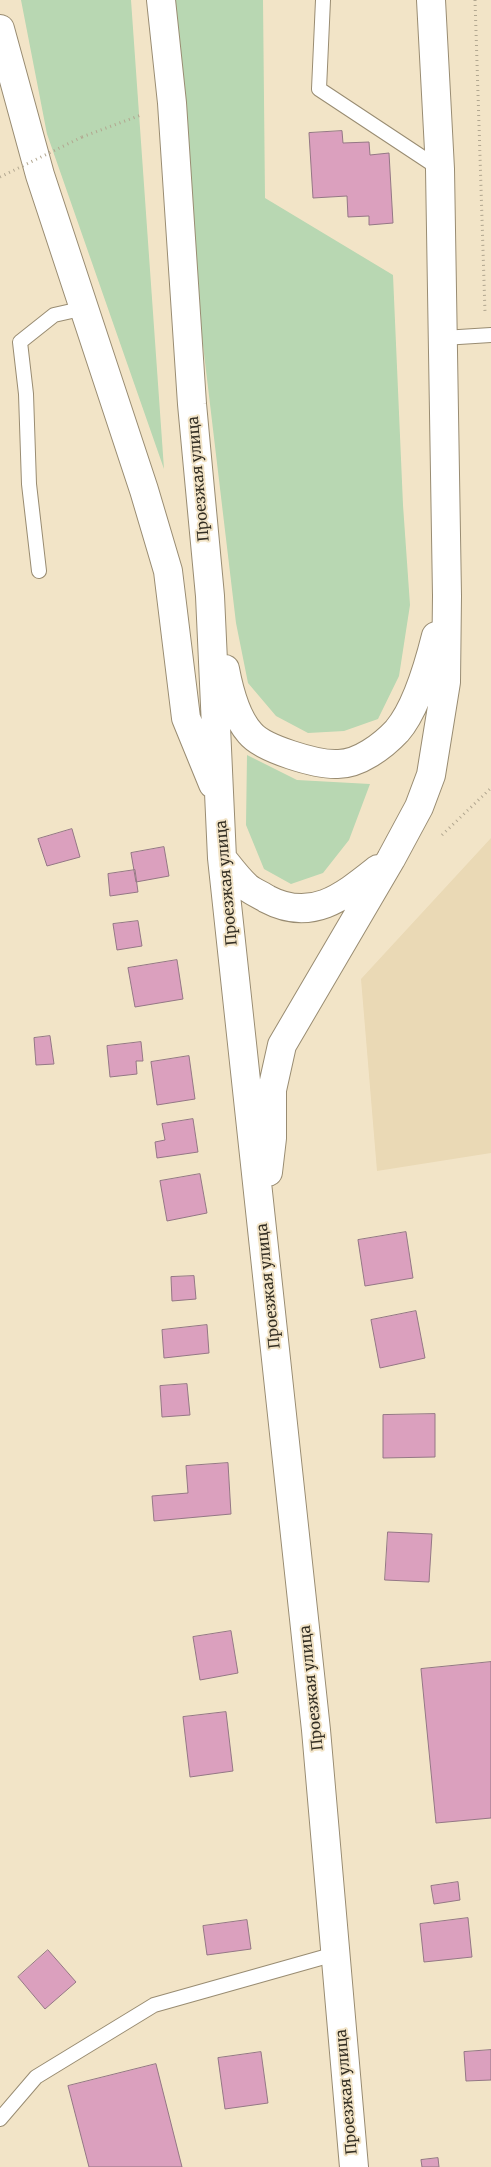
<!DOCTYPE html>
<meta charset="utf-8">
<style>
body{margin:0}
canvas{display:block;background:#f2e4c7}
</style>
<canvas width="491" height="2167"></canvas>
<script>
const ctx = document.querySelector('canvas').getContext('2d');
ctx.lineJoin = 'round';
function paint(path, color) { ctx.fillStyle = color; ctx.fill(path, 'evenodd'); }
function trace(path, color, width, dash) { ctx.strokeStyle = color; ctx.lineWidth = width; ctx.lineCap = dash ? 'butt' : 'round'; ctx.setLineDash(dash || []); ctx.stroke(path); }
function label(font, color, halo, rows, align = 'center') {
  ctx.font = font + ' Merriweather,serif'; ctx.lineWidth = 4; ctx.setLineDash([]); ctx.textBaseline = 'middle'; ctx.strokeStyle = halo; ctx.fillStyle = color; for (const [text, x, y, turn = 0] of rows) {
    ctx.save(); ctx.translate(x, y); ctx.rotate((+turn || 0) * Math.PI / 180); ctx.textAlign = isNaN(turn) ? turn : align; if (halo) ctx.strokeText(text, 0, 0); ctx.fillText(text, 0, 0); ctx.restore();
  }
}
const built = new Path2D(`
 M491,838V1153L377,1171L361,979Z`);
const green = new Path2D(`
 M21,0H131L164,469L47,134Z
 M162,0H263L265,198L393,275L403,505L410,605L399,676L378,719L344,731L308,733L276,716L248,683L236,623Z
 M247,755L297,780L370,784L349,840L323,873L291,884L264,869L246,825Z`);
const building = new Path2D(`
 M342,131L343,143L369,142L370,155L389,153L393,223L369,225V216L348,217L347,196L313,198L309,133Z
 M72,829L80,857L47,866L38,839Z
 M164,847L169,876L136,882L131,853Z
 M135,870L138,892L110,896L108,874Z
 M138,921L142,946L117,950L113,924Z
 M177,960L183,999L135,1007L128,968Z
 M50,1036L54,1064L36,1065L34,1038Z
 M141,1042L143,1061H136L137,1074L110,1077L107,1046Z
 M189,1056L195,1099L157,1105L151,1062Z
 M193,1119L198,1152L157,1158L155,1142L165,1140L162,1124Z
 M200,1174L207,1213L167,1221L160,1181Z
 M406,1232L413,1278L365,1286L358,1240Z
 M194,1276L196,1299L172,1301L171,1277Z
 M416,1311L425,1358L380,1368L371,1320Z
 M207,1325L209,1353L164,1358L162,1330Z
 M187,1384L190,1415L162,1417L160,1386Z
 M435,1414V1457L383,1458V1415Z
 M228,1463L231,1514L154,1521L152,1496L188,1493L186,1466Z
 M388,1532L432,1534L429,1582L385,1580Z
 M231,1631L238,1673L200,1680L193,1637Z
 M491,1662V1818L436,1823L421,1669Z
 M226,1712L233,1771L190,1777L183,1717Z
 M458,1882L460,1900L434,1904L431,1886Z
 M468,1918L472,1957L424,1962L420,1924Z
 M247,1920L251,1949L207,1955L203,1926Z
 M48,1950L76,1982L45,2009L18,1977Z
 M491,2050V2080L466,2081L464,2052Z
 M261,2052L268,2103L225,2109L218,2058Z
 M156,2064L182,2167H89L68,2086Z
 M438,2158L439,2167H422L421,2160Z`);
const path = new Path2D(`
 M475,0L485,312
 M82,137L141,115
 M442,835L491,788`);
const service = new Path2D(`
 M323,0L319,89L440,169
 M443,338L491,335
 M39,571L29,484L26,394L20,342L54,315L85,308
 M0,2119L36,2077L154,2005L335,1954`);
const primary = new Path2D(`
 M161,0L172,103L192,404L210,596L222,858L316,1730L354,2167
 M0,29L40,175L144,490L168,571L186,718L213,784
 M225,669C229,690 235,716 250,733C263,749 317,765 338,764C359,764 383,746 397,731C416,709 429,664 436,636
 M222,858C230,868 238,879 247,887C253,892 261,895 267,899C312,923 344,896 378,869
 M268,1172L272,1138V1090L282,1045L391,859L419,807L431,775L446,682L447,596L440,169L431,0`);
const pathBridge = new Path2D(`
 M0,177L82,137`);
const streetNames = [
 ["Проезжая улица",199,479,-95],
 ["Проезжая улица",227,883,-95],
 ["Проезжая улица",269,1286,-96],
 ["Проезжая улица",312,1688,-96],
 ["Проезжая улица",347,2092,-95]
];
paint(built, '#ead9b5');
paint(green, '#b8d7b2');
paint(building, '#dba0be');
trace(building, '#947785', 1);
trace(service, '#998c72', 16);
trace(primary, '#998c72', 30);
trace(path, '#b2a790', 3, [1, 4]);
trace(service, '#fff', 14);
trace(primary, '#fff', 28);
trace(pathBridge, '#b2a790', 3, [1, 4]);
label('15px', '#332e23', '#f2e4c7', streetNames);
</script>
